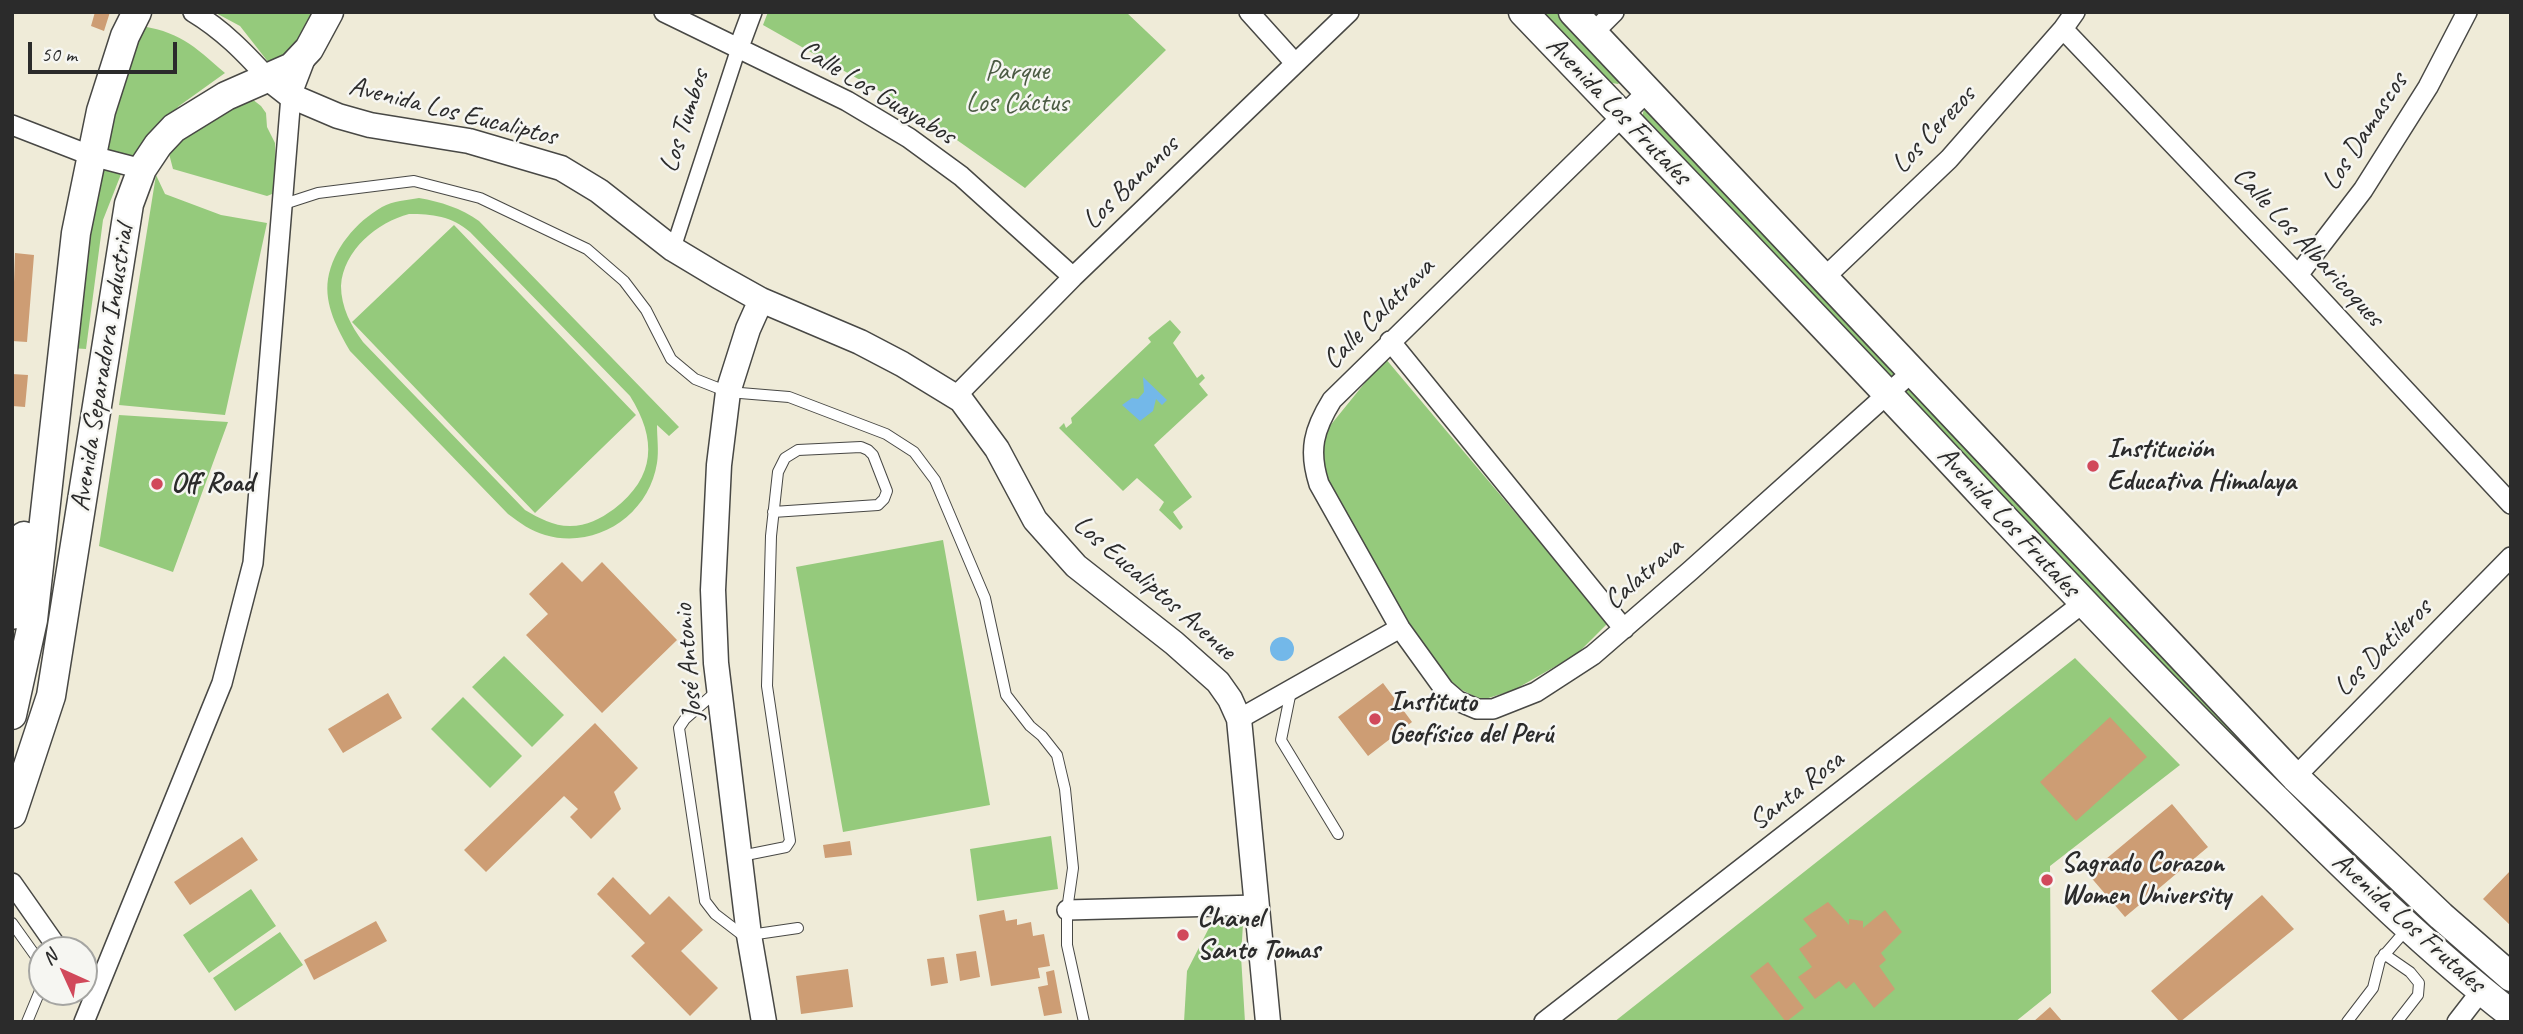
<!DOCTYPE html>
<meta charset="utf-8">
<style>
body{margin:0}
#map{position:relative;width:2523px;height:1034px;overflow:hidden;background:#efebd8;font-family:Caveat,sans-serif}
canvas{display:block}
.frame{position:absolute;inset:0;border:14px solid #2b2b2b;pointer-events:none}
.north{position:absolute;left:28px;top:936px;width:70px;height:70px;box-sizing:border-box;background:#f6f6f2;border:2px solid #a5a5a2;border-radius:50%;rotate:315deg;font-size:19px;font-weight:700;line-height:28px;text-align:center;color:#2b2b2b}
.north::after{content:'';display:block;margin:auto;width:24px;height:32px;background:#d1495b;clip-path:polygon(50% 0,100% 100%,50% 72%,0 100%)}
.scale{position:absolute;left:28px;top:42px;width:149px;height:32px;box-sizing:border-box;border:4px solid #2b2b2b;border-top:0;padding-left:9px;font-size:21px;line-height:24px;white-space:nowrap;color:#2b2b2b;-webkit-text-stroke:5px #f6f6f2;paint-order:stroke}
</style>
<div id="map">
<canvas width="2523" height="1034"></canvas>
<div class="frame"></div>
<div class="north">N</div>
<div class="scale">50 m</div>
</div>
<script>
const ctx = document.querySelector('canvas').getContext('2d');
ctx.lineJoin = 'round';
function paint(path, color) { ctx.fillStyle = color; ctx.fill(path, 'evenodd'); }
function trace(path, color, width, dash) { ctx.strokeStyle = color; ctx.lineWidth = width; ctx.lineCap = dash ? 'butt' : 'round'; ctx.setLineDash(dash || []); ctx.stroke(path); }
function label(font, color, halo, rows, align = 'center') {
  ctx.font = font + ' Caveat,sans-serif'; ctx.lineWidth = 5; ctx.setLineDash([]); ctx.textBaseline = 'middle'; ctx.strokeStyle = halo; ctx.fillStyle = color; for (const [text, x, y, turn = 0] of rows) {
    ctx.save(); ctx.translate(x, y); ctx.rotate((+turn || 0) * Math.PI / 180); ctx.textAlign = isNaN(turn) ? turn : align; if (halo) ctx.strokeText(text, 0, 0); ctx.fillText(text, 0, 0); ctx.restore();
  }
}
const green = new Path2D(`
 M214,12H313L294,53L269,63L240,26Z
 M768,12H1126L1166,50L1025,188L920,114L763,25Z
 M1538,12H1560L1624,78L1618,84L1612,83L1576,51Z
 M135,25C179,31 193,45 225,73L179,106L125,164L103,220L86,349L70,348L93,185Z
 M252,99L261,106L266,113L267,127L275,143L277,192L267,196L173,169L167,146L198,122Z
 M1654,104L1901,372L1888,379L1642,119L1644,108Z
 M156,175L165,194L221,215L267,223L225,415L119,405Z
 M419,198C441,202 461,208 479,221L679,427L669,436L657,425C657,438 659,451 657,463C649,515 596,550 545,535C531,531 520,523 508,514L350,351C338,330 324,305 328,279C333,249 356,222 382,207C393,201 407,200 419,198ZM409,214C432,214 452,216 470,232L630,396C657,439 656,477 614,509C600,519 587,526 570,526C553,526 539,518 525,510L363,342C351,326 341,307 341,286C343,250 378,222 409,214Z
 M454,225L636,415L535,513L352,322Z
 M1170,320L1181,332L1173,343L1197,378L1202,374L1205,378L1199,384L1208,395L1154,445L1192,497L1173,512L1183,527L1180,530L1159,510L1164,502L1137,478L1123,491L1059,428L1064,423L1066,428L1072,423L1071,418L1151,342L1148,338Z
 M1385,358L1608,623L1577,654L1514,690L1482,700L1462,690L1443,676L1387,596L1318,462L1329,427Z
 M1914,382L2279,774L2274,778L2270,777L2078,579L1901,390Z
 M119,415L228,422L173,572L99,546Z
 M943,540L990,805L843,832L796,567Z
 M504,656L564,715L532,747L472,687Z
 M2075,658L2180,765L2050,866L2051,993L2015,1022H1614Z
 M463,697L522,756L490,788L431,729Z
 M1051,836L1058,889L977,901L970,849Z
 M251,889L276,926L209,973L183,935Z
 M1232,915L1239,918L1243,924L1241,956L1245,1022H1184L1187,971L1213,920Z
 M280,932L303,965L235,1011L213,978Z`);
const water = new Path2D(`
 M1143,377L1167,400L1162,405L1156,399L1153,411L1140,421L1122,405L1132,398L1138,399L1144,392Z
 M1270 649a12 12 0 1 1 24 0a12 12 0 1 1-24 0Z`);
const building = new Path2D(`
 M95,12H110L104,31L91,26Z
 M15,253L34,255L27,342L12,341Z
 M12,374L28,375L25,407L12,406Z
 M562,562L582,582L602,562L677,640L602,713L526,635L548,614L529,594Z
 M1383,683L1412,722L1368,756L1338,717Z
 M388,693L402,718L343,753L328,729Z
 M2110,717L2147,757L2076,821L2040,782Z
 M595,723L638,768L614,792L621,809L591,839L570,817L578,809L564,796L486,872L464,850Z
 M2172,804L2208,847L2125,917L2088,874Z
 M242,837L258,860L190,905L174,882Z
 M850,841L852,855L825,858L823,845Z
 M2511,870V926L2483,899Z
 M613,877L650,915L669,896L703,930L681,951L718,988L690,1016L631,956L645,943L597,894Z
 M2262,895L2294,929L2180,1022L2151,991Z
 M1828,902L1849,925V919L1863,921V928L1885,910L1902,932L1881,953L1886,960L1879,966L1895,989L1874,1008L1854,982L1846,989L1839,981L1815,999L1798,977L1812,967L1799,949L1817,936L1803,919Z
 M1004,910L1006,921L1017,919V925L1031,922L1033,936L1044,934L1050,966L1038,968L1040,978L991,986L979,915Z
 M376,921L387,941L314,980L304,960Z
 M976,951L980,977L960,981L956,954Z
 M944,957L948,983L931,986L927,959Z
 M1768,962L1804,1008L1786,1022L1750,976Z
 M848,969L853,1007L801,1014L796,976Z
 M1054,970L1062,1013L1044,1016L1038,987L1048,985L1046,972Z
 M2050,1007L2063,1022H2033Z`);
const service = new Path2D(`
 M281,205L318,193L414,181L480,198L587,249L624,281L646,310L671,359L695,379L728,392L789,397L886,434L914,452L935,480L985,598L1006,695L1030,726L1042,736L1057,755L1065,789L1073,868L1067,910V945L1084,1022
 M717,691L685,719L679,728L705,901L715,914L745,937
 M1291,691L1281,740L1338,834
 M741,856L786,847L790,841L767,686L771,536L778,472L785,458L798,450L861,447L868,450L873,455L887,491L884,499L878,505L773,512
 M12,923L42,965
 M750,935L798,928
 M2384,954L2410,972L2419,983L2418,995L2397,1022
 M27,1022L42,986
 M2347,1022L2373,988L2380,960L2406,930`);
const pedestrian = new Path2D(`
 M673,249L739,47`);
const minor = new Path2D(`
 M193,12C223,30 244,52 268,78
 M664,12L847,101L909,138L961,176L1073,277
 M1249,12L1295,63
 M2063,29L2298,275L2511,504
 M1593,33L1614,12
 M739,47L752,12
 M1648,91L1332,400C1314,429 1308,450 1319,484L1400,628L1444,689L1458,701L1477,709H1493L1536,692L1593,655L1690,571L1912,372
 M12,125L92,156L142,169
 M2298,275L2363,190L2428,87L2467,12
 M1824,278L1949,159L2063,29L2075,12
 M1390,341L1624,629
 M955,397L1073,277L1349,12
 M1239,719L1400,628
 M2295,777L2511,557
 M12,883L59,950
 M1067,910L1257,905
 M84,1022L222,683L253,563L291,96L306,57
 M1544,1022L2083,603
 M2457,1022L2481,991`);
const tertiary = new Path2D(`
 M268,78L291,96L338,116L370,125L469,141L561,168L599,191L673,249L718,276L761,300L860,342L902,364L961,400L997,449L1035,520L1076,566L1174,643L1218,682L1230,699L1239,719L1268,1022
 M761,300L748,329L728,392L719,465L713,590L716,663L749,935L764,1022`);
const secondary = new Path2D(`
 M1523,12C1678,174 1834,335 1986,499C2083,602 2180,705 2281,804C2354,877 2429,950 2511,1014
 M1573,12L2295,777L2441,916L2511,977
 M12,615L24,536
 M12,715L33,620L76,233L101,111L125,36L137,12
 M12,814L51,696L129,204L142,169L158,145L174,128L226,96L292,67L309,49L329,12`);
const markers = [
 [2093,466,7,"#d1495b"],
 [157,484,7,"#d1495b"],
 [1375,719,7,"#d1495b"],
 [2047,880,7,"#d1495b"],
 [1183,935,7,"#d1495b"]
];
const parkNames = [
 ["Parque",1017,72],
 ["Los Cáctus",1017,104]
];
const streetNames = [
 ["Calle Los Guayabos",877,93,31],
 ["Avenida Los Frutales",1618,111,46],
 ["Avenida Los Eucaliptos",453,112,14],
 ["Los Tumbos",685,121,-72],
 ["Los Cerezos",1934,130,-47],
 ["Los Damascos",2365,132,-57],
 ["Los Bananos",1131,183,-44],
 ["Calle Los Albaricoques",2308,247,47],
 ["Calle Calatrava",1379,314,-45],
 ["Avenida Separadora Industrial",103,368,-81],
 ["Avenida Los Frutales",2008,522,47],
 ["Calatrava",1644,574,-41],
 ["Los Eucaliptos Avenue",1154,588,41],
 ["Los Datileros",2383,648,-45],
 ["José Antonio",689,662,-95],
 ["Santa Rosa",1797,791,-38],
 ["Avenida Los Frutales",2408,923,42]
];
const poiNames = [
 ["Institución",2107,450],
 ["Educativa Himalaya",2107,482],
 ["Off Road",171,484],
 ["Instituto",1389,703],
 ["Geofísico del Perú",1389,735],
 ["Sagrado Corazon",2061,864],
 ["Women University",2061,896],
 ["Chanel",1197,919],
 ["Santo Tomas",1197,951]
];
paint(green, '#95ca7c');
paint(water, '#73b8e9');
paint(building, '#cd9d74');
trace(service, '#484845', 12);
trace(pedestrian, '#484845', 17);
trace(minor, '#484845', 22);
trace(tertiary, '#484845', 27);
trace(secondary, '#484845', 31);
trace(service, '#fff', 10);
trace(pedestrian, '#fff', 14);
trace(minor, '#fff', 19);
trace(tertiary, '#fff', 24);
trace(secondary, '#fff', 28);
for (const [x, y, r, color] of markers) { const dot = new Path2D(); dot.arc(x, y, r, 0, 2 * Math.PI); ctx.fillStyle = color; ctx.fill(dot); trace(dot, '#f6f6f2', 2.5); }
label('28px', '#4b5b43', '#f6f6f2', parkNames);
label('28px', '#2b2b2b', '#f6f6f2', streetNames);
label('bold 28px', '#2b2b2b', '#f6f6f2', poiNames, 'left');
</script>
